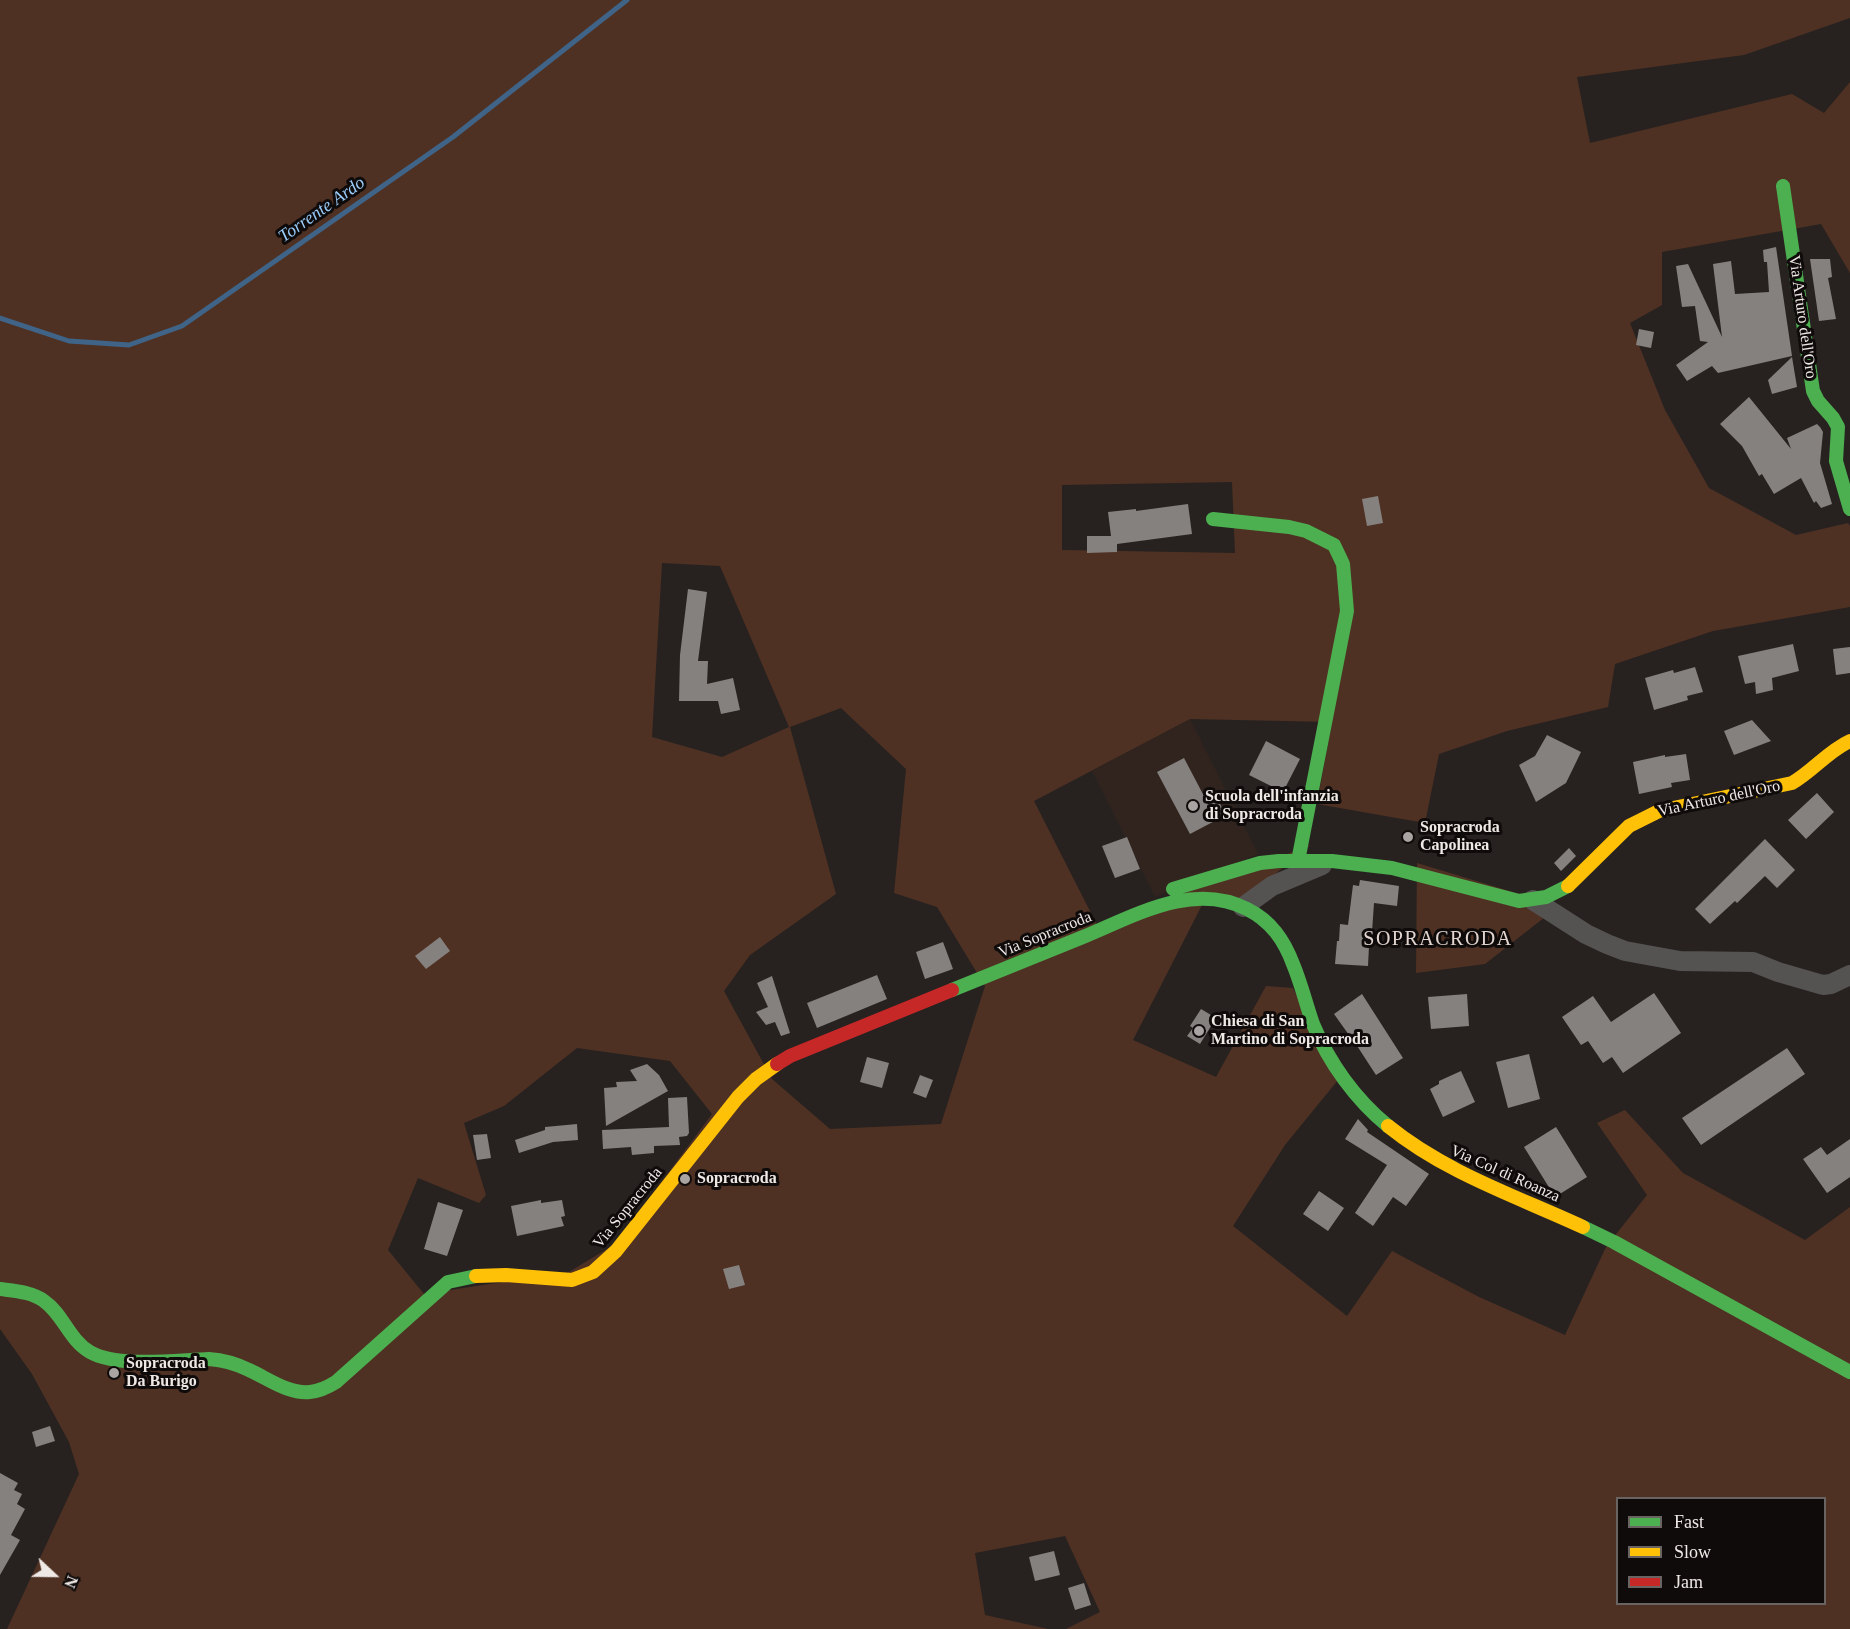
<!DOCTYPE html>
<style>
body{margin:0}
#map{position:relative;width:1850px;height:1629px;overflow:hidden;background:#272220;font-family:Georgia,serif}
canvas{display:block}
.legend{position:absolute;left:1616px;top:1497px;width:210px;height:108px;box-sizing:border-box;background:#0f0b0a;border:2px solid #696462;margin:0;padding:8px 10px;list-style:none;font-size:18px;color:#efe9e6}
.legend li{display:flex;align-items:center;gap:12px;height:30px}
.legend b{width:30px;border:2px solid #696462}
.north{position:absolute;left:24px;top:1545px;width:60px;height:60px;-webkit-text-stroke:4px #0f0b0a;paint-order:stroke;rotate:112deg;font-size:16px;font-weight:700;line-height:24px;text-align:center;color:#efe9e6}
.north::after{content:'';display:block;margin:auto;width:21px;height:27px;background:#efe9e6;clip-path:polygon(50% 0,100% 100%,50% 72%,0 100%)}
</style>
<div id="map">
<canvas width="1850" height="1629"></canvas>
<ul class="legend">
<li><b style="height:8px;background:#4caf50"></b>Fast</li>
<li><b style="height:8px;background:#ffc107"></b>Slow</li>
<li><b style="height:8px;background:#c62828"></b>Jam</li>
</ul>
<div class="north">N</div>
</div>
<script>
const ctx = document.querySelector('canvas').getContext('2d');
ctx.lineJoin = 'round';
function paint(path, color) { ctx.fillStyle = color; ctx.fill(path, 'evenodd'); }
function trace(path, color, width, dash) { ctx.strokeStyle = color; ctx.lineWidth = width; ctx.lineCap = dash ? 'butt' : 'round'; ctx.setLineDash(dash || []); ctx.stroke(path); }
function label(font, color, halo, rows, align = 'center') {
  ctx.font = font + ' Georgia,serif'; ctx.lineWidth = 6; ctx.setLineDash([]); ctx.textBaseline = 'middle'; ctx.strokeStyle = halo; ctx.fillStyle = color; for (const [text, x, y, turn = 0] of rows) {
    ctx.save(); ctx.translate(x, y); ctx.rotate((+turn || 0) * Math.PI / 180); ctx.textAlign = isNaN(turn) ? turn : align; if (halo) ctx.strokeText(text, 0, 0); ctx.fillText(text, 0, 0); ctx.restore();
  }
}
const built = new Path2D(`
 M1190,719L1258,854L1155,897L1092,771Z`);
const green = new Path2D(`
 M0,0H1850V18L1744,55L1577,77L1590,143L1792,94L1824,113L1850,82V273L1821,224L1662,252V305L1630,323L1665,410L1709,488L1796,535L1848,523L1850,526V607L1713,631L1615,664L1608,707L1507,731L1439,754L1425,823L1317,804L1332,722L1190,719L1034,801L1097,925L1311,845L1232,909L1203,903L1133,1040L1216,1077L1266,986L1293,988L1338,1080L1285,1145L1233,1226L1347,1316L1392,1251L1479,1297L1565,1335L1606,1247L1647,1195L1597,1123L1625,1110L1683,1173L1805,1240L1850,1207V1629H1066L1100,1612L1065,1536L975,1553L985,1615L1048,1629H7L79,1474L69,1442L32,1374L0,1329ZM1232,482L1235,553L1062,550V485ZM662,563L720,566L789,727L722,757L652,737ZM841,708L906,769L894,893L937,907L985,986L941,1124L830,1129L772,1079L724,991L750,955L836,894L790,727ZM577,1048L670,1061L712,1114L615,1244L569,1272L424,1294L388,1250L418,1178L479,1203L486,1195L464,1123L504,1106ZM1618,1498H1824V1604H1618Z
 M1417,863L1559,906L1485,964L1416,973Z`);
const stream = new Path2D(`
 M0,318L69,341L129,345L182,326L453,137L627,0`);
const building = new Path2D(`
 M1776,247L1792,356L1718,373L1712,366L1687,381L1676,365L1708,342L1700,341L1695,306L1682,307L1676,266L1688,264L1722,337L1713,264L1731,261L1735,294L1769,292L1767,262H1764L1763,250Z
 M1810,259H1830L1832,277L1828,278L1836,319L1819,321Z
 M1639,329L1654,332L1651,348L1636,345Z
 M1792,357L1797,387L1772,394L1768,380Z
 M1749,397L1791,449L1787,438L1817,424L1820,427L1823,432L1820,463L1832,504L1821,508L1816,501L1814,503L1801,478L1774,494L1762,474L1759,476L1742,446L1720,424Z
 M1378,496L1383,523L1367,526L1362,499Z
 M1188,504L1192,534L1117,544V552L1087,553V536H1111L1108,512L1136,509V511Z
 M688,589L707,592L698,661H708L707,684L733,678L740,710L721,714L718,701H679L680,655Z
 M1793,644L1799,671L1772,678L1773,690L1756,694L1755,682L1745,684L1738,656Z
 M1850,647V673L1836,675L1833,649Z
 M1695,667L1703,692L1687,696L1688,700L1654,710L1645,678L1673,670L1674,673Z
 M1752,720L1771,741L1734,755L1724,731Z
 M1547,735L1581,752L1566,783L1536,802L1519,765L1535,756Z
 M1266,741L1300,759L1283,792L1249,775Z
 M1686,754L1690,780L1671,783L1672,787L1639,794L1633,762L1665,755V757Z
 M1184,758L1205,798L1214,793L1226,815L1190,834L1157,772Z
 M1817,793L1834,812L1806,839L1788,820Z
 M1127,837L1140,869L1115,878L1102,846Z
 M1765,839L1795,870L1777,888L1765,876L1737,903L1735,901L1710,924L1695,909Z
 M1569,848L1576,856L1561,871L1554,863Z
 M1360,880L1399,886L1397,906L1374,903L1371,947L1369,946L1368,966L1335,964L1337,941H1339L1340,924L1348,925L1353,885L1359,886Z
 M440,937L450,951L426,969L415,956Z
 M943,942L953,969L925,979L916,952Z
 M877,975L887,999L817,1028L807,1003Z
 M772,976L790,1033L781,1036L775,1022L766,1025L756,1012L768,1007L757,983Z
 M1654,993L1681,1033L1623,1073L1612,1057L1603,1063L1588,1041L1581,1045L1562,1017L1593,996L1611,1022Z
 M1362,994L1403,1058L1376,1075L1350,1035H1349L1334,1014Z
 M1467,994L1469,1026L1431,1029L1428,997Z
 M1201,1009L1216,1018L1200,1044L1187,1036L1193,1028L1190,1026Z
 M1787,1048L1805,1074L1701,1145L1682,1118Z
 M1529,1054L1540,1099L1508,1108L1496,1062Z
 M867,1057L889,1063L882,1088L860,1082Z
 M647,1064L659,1075L668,1091L606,1126L604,1088L617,1087L616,1082L637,1081L630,1070Z
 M1461,1071L1475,1102L1443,1117L1430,1089L1439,1084V1081Z
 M920,1075L933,1080L926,1098L913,1093Z
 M687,1097L689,1133L687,1136L679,1137L680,1145L654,1146V1153L632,1155L631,1147L603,1149L602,1130L669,1127L668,1098Z
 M1358,1119L1368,1130L1367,1132L1429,1174L1406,1206L1393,1197L1373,1226L1355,1213L1387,1165L1345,1139Z
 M577,1124L578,1140L553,1142L519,1153L515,1140L545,1130V1127Z
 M1556,1127L1587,1177L1555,1197L1524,1147Z
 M487,1134L491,1158L477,1160L473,1135Z
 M1850,1139V1177L1827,1193L1803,1159L1821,1147L1827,1155Z
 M1319,1191L1344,1208L1328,1231L1303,1214Z
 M541,1200V1203L562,1200L565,1216L561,1217L564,1226L517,1236L511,1206Z
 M438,1202L463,1210L447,1256L424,1249Z
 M739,1265L745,1285L729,1289L723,1269Z
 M50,1426L55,1441L36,1447L32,1432Z
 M0,1473L18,1483L14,1490L22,1494L17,1504L25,1509L11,1535L20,1540L0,1575Z
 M1054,1551L1060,1575L1035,1581L1029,1557Z
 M1084,1583L1091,1605L1075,1610L1068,1588Z`);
const street = new Path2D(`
 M1533,900L1586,934L1607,944L1625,951L1680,961L1753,962L1778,972L1823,985L1831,984L1850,975
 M1243,907L1272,886L1322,865`);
const fast = new Path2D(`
 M1783,186L1813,391L1818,401L1833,418L1838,427L1836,461L1850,509
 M1213,519L1289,527L1306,531L1334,545L1343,564L1347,611L1298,861
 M1173,889L1260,863L1279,861H1332L1392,868L1519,901L1546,897L1568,886
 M952,990C995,973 1039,955 1083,937C1134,916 1193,881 1247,909C1271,921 1284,940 1293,964C1301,983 1306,1004 1313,1024C1329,1063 1356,1100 1388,1126
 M1583,1227L1614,1242L1850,1372
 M0,1289C15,1291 32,1292 44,1301C63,1314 69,1340 90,1352C118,1368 176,1360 209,1359C223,1360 237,1364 249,1370C269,1379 288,1394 310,1392C320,1391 328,1387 336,1382L448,1282L476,1276`);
const slow = new Path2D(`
 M1568,886L1629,826L1659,811L1792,783C1813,771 1828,751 1850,741
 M1388,1126C1446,1173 1516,1196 1583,1227
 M476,1276L506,1275L572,1280L593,1272L616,1251L738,1097L756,1079L777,1064`);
const jam = new Path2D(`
 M777,1064L790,1056L952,990`);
const markers = [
 [1193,806,6,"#a9a3a1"],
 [1408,837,6,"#a9a3a1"],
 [1199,1031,6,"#a9a3a1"],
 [685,1179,6,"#a9a3a1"],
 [114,1373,6,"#a9a3a1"]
];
const streetNames = [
 ["Via Arturo dell'Oro",1802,317,82],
 ["Via Arturo dell'Oro",1719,799,-12],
 ["Via Sopracroda",1045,935,-22],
 ["Via Col di Roanza",1505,1174,24],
 ["Via Sopracroda",628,1208,-51]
];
const poiNames = [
 ["Scuola dell'infanzia",1205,797],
 ["di Sopracroda",1205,815],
 ["Sopracroda",1420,828],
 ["Capolinea",1420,846],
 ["Chiesa di San",1211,1022],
 ["Martino di Sopracroda",1211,1040],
 ["Sopracroda",697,1179],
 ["Sopracroda",126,1364],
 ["Da Burigo",126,1382]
];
const waterNames = [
 ["Torrente Ardo",322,210,-35]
];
const quarterNames = [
 ["SOPRACRODA",1438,940]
];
paint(built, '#31241e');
paint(green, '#4f3123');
trace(stream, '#3f6487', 5);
paint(building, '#85817f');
trace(street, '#545352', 20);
trace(fast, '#4caf50', 14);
trace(slow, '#ffc107', 14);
trace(jam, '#c62828', 14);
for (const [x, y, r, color] of markers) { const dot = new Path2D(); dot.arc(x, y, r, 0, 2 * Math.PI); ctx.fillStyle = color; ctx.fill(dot); trace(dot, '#0f0b0a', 2); }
label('16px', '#efe9e6', '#0f0b0a', streetNames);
label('bold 16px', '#efe9e6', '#0f0b0a', poiNames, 'left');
label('italic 18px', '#99ccfb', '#0f0b0a', waterNames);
ctx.letterSpacing = '1.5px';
label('20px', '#e2d5d0', '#0f0b0a', quarterNames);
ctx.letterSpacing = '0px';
</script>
